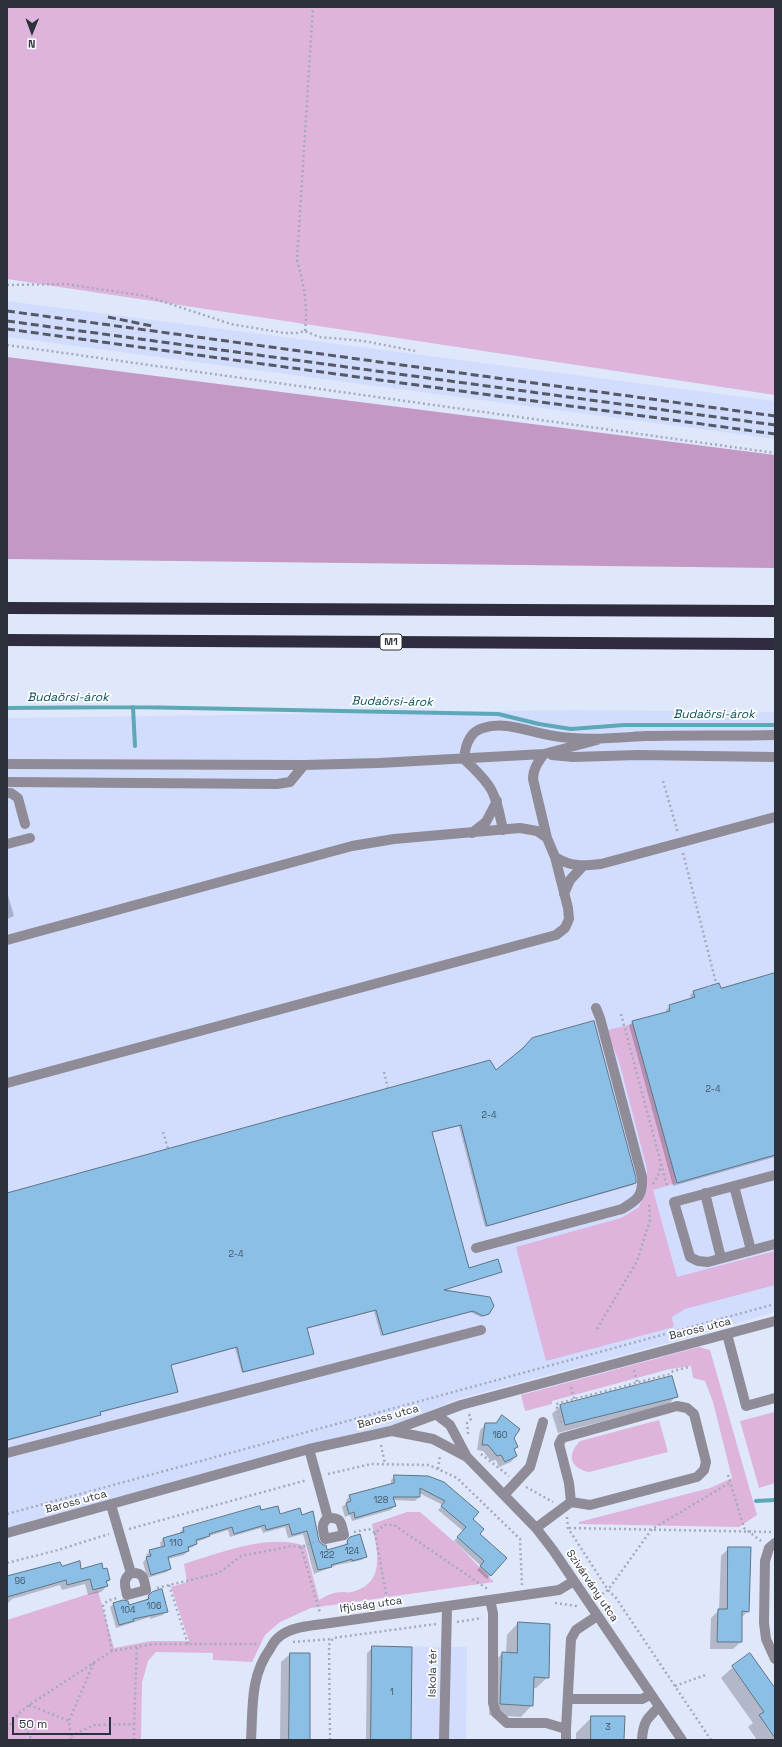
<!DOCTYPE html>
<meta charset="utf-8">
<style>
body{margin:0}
#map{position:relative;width:782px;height:1747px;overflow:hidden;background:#dfe7fb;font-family:"Space Grotesk",sans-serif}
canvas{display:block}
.frame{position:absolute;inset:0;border:8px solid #2d313b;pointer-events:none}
.north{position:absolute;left:12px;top:12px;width:40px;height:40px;-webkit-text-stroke:3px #fff;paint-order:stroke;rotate:181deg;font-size:11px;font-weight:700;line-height:16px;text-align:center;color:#2d313b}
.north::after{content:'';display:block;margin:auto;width:14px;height:18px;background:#2d313b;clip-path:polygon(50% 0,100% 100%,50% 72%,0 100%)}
.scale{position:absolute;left:12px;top:1717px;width:99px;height:18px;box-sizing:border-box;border:2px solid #2d313b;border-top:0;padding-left:5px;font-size:12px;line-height:14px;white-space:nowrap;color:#2d313b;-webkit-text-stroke:3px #fff;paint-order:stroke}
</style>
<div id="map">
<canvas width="782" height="1747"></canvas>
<div class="frame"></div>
<div class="north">N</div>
<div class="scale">50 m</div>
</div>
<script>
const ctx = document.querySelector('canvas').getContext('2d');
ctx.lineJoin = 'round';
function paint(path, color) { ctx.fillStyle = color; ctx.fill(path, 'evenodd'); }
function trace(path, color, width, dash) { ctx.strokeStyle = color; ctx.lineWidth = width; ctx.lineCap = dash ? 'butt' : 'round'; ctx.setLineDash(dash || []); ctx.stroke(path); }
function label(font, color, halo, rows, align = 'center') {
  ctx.font = font + ' "Space Grotesk",sans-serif'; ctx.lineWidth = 3.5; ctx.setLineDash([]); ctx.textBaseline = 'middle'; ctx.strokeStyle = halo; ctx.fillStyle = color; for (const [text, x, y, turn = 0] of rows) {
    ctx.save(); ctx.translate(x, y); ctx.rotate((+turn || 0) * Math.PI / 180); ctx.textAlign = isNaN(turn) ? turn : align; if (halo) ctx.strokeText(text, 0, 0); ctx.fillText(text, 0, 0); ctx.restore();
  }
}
const built = new Path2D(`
 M7,301L775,401V439L7,337Z
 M576,710L775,712V1312L705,1333L458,1399L390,1427L7,1528V718Z
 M372,1646L467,1647L466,1739L534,1740H371Z`);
const green = new Path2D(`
 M7,7H775V395L7,279Z
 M633,1024L677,1183L653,1190L677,1277L775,1251V1285L685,1309L672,1317L674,1327L546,1361L516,1247L621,1218L639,1207L646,1191L647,1169L619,1061L609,1037L608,1030Z
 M699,1347L710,1350L757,1515L739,1527L579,1524V1522L710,1488L732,1478L713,1402L705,1381L693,1378L691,1366L670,1369L552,1401V1404L525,1411L521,1395Z
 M775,1412V1483L759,1488L740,1421Z
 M659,1420L668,1452L589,1472C569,1468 567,1454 580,1441Z
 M407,1512H420L458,1545L494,1582L311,1608L280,1622L265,1635L252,1662L213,1660V1653L156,1652L148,1661L142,1683L141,1740H7V1620L98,1591L114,1648L151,1641H189L171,1587L187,1582L184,1564C219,1553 270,1533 305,1546L319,1600C327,1595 334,1592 343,1592C346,1592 349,1593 352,1592C387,1583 377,1550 372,1524Z`);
const forest = new Path2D(`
 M7,357L775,455V568L7,559Z`);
const shadow = new Path2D(`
 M7,892L14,916L7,919Z
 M775,974V1157L673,1186L629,1025L633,1022L666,1013V1010L670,1006L691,999L690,995L694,992L720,989Z
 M495,1072L635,1183L633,1185L485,1227L459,1126L431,1133L468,1270L501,1271L443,1290L492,1303L489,1313L481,1317L470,1312L381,1336L374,1311L306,1329L313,1353L311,1355L242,1373L235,1348L170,1366L177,1391L175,1393L99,1413L98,1416L7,1441V1194Z
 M672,1377L676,1396L669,1404L558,1433L552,1414L560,1406Z
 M502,1416L517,1447L513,1450L516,1456L511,1462L499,1467L496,1460L491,1461L483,1451L477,1450L480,1430L486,1424H495Z
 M395,1476L428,1477L471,1519L478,1534L490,1575L487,1579L477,1570L481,1566L454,1541L463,1531L438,1510L443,1505L419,1493V1497L415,1501L393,1500L395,1506L391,1510L352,1521L350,1515L345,1517L342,1507L347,1503L346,1500L350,1496L391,1485V1480Z
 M260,1512L280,1515L301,1516L318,1541L327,1551L344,1545L351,1538L365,1557L362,1560L337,1565L314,1574L303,1534L288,1538L285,1527L263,1533L261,1528L230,1537L228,1530L209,1536L205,1539L196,1542V1544L193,1547L187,1549L188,1551L184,1555L168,1559L170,1569L167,1572L147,1578L143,1562L147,1558L146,1555L150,1551L161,1548L160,1543L163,1539L180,1535V1532L183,1529Z
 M729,1548L748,1611L741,1618V1642L733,1649H710L711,1618L719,1610L721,1556Z
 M61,1567L81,1570H102L109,1580L106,1583L107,1586L101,1592L88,1595L85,1584L62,1590L60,1585L12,1599L7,1604V1577Z
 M153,1593L167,1611L163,1615L150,1619V1617L116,1628L110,1607L114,1604L128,1606L145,1600Z
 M518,1623L548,1677L536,1688H533L532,1705L521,1717L489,1715L491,1664L503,1653H506L507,1635Z
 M373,1647L410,1740H366L367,1653Z
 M290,1654L309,1740H280L281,1662Z
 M733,1667L775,1690V1740H757L748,1727L753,1723L721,1678Z
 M592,1717L623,1740H576V1733Z`);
const stream = new Path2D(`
 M133,707L135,746
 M7,708L133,707L498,714L539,724L571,729L624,725H775
 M756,1501L775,1500`);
const building = new Path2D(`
 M775,973V1155L677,1183L632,1021L670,1011L669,1005L695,997L693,991L719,983L721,988Z
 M594,1021L636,1178V1183L487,1226L461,1125L432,1132L469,1268L498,1259L502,1272L444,1290L490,1297L494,1306L489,1314L483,1316L473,1311L383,1335L376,1310L307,1328L314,1354L243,1372L237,1347L171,1365L178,1392L100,1412L101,1415L7,1440V1193L490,1060L496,1070L523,1048L532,1038Z
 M672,1376L678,1397L565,1425L560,1405Z
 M502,1415L520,1429L514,1438L518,1447L514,1449L517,1456L505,1462L501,1455L497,1456L488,1445H482L485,1423H496Z
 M394,1475L428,1476L444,1482L479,1512L473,1519L484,1529L480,1534L507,1558L491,1576L480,1566L484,1561L457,1537L466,1527L441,1506L445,1501L420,1488V1497H393L396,1506L355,1518L354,1512L349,1514L346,1503L351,1501L349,1495L394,1483Z
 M260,1506L261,1510L278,1506L280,1514L300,1508L302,1515L313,1511L319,1541L323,1545H326L327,1550L348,1544L347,1541L350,1537L360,1534L367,1557L352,1561V1559L342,1562L331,1565L332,1567L318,1570L307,1531L292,1535L289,1524L266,1530L265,1525L234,1534L232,1527L209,1534L210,1536L196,1540L197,1544L188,1547L189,1551L168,1557L171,1569L151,1575L146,1557L151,1556L149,1550L165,1546L163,1538L184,1532L183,1528Z
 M728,1547H751L749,1612L742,1611V1642H717L718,1609H727Z
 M80,1561L81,1569L102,1563L103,1569L107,1568L110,1580L106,1581L108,1586L93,1590L90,1579L67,1585L66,1580L7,1597V1576L60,1562L62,1566Z
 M162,1589L168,1612L133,1619L134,1621L119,1625L113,1603L123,1600L128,1601L129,1605L149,1599L148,1596L152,1592Z
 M518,1622L550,1624L549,1678L534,1677L533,1706L500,1704L502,1652L517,1653Z
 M372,1646L412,1647L411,1740H371Z
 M290,1653H310V1740H289Z
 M750,1653L775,1688V1738L759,1715L764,1712L732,1666Z
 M591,1716H625L624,1740H591Z`);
const path = new Path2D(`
 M7,285L65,284L146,296L231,324L284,333H297L305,331L319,337L364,341L415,351
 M305,331C308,305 304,285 297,260L313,7
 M7,345L775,453
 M663,781L678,833
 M683,853L716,983
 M709,992V985
 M621,1014L667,1186
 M384,1072L388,1088
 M163,1132L168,1149
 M653,1184L658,1176L661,1164
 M597,1329L637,1261L650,1220L649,1202
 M634,1370L638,1385
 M571,1387L575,1401
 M561,1423L556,1404L670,1374L673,1371L689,1367
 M468,1434L467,1423L471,1419L469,1414
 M381,1445L385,1464
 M481,1454L509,1476
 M438,1469L440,1455
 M328,1474L371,1464L429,1465L457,1478L520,1539L522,1585
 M728,1475L744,1528L761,1541
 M526,1487L553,1502
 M7,1514L775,1304
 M567,1517L568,1528L608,1590L616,1598L711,1740
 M569,1528L772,1532
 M129,1529L307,1480
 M354,1532L369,1529L375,1533L384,1525H394L486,1588L487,1590
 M375,1533L388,1605
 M301,1547L320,1613
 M7,1563L58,1550L109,1534
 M169,1585L188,1644
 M157,1588L219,1573L241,1556L292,1546L301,1547L315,1542
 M598,1597L608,1590L652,1529L731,1482
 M555,1603L577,1606
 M457,1622L482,1618
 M293,1642L332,1639
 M112,1651L103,1606L107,1601L117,1598
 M675,1686L708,1674
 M29,1705L69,1721
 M17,1715L32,1740
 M7,1729L17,1715L29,1705L112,1651L153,1644H260
 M71,1736L94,1725L134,1724L137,1646
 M71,1740L69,1721L94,1662
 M134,1740V1724
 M330,1740L329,1645L333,1638L436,1624`);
const minor = new Path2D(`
 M552,755L573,757L638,755L775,757
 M464,759C465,747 469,732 483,728C506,720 531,733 554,736C586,741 613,738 645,736C688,735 732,736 775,735
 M464,759C493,786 495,791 503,830
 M7,764L304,765L379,763L544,754L597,740
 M7,782L277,784L290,782L304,765
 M7,793H11L18,798L25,824
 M472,833L486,822L497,801
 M7,844L30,838
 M555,857C571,867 583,866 601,864L775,817
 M564,894L570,880L582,867
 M7,940L352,846L394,839L520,828L537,831L547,838
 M7,1083L556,935L565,928L569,919L568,908L555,857L547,838L533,779C533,769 538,762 544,754
 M775,1175L674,1202L690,1257L698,1261L708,1262L775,1244
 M734,1186L751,1250
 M705,1193L721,1258
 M476,1248L622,1209C637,1200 643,1197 642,1177L600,1018L596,1008
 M727,1334L746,1406L775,1398
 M437,1415L450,1425L467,1457L536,1528L553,1550L682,1740
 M392,1431L433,1439L467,1457
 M309,1449L328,1518C320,1524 323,1530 325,1539L344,1535C341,1523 342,1517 328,1518
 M7,1453L481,1330
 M504,1495L530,1467L543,1422
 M111,1505L131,1573C122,1580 125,1585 127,1595L146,1590C144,1579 144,1572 131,1573
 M536,1528L571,1502L590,1505L697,1477L704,1470L706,1462L694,1414L687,1408L677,1406L562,1438L559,1444L569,1483L571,1502
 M7,1533L309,1449L391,1431L461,1405L775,1321
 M775,1543L769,1548L765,1561L764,1623L766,1639L775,1659
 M490,1600L493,1613V1703L496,1713L507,1723H546L566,1729V1740
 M568,1699H642L650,1695
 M566,1729L571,1639L576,1630L597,1616
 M251,1740C253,1708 250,1676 270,1649C272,1645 275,1640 279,1637C290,1627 309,1626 323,1624L559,1590L574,1581
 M444,1740L447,1607
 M642,1740C643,1723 646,1719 659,1707`);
const highway = new Path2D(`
 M7,608L775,611
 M7,640L775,644`);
const rail = new Path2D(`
 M7,311L775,416
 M108,317L152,326
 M7,321L775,425
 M7,329L775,434`);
const numberNames = [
 ["2-4",713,1090],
 ["2-4",489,1116],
 ["2-4",236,1255],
 ["160",500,1436],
 ["128",381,1501],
 ["110",176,1544],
 ["124",352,1552],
 ["122",327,1556],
 ["96",20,1582],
 ["106",154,1607],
 ["104",128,1611],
 ["1",392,1693],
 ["3",608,1728]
];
const shields = [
 [391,642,22]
];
const shieldNames = [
 ["M1",391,642]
];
const streetNames = [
 ["Baross utca",700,1329,-14],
 ["Baross utca",388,1417,-16],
 ["Baross utca",76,1502,-15],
 ["Szivárvány utca",592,1586,56],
 ["Ifjúság utca",371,1605,-8],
 ["Iskola tér",433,1673,-89]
];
const waterNames = [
 ["Budaörsi-árok",68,698],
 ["Budaörsi-árok",392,702,1],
 ["Budaörsi-árok",714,715]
];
paint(built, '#d2ddfe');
paint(green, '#deb4dd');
paint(forest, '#c498c4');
paint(shadow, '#0003');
trace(stream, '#5ca8b7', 4);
paint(building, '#8bbfe6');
trace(building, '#5f7585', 1);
trace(path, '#a4aabb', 2.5, [2, 3]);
trace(minor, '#8f8c97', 10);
trace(highway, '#312b3f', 12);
trace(rail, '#555966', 3, [8, 4]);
label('9px', '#445466', null, numberNames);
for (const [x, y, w] of shields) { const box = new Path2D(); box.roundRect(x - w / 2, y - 8, w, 16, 3); ctx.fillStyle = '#fff'; ctx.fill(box); trace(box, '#2d313b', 1); }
label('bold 10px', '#2d313b', null, shieldNames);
label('11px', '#2d313b', '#fff', streetNames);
label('italic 12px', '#074d59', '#fff', waterNames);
</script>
